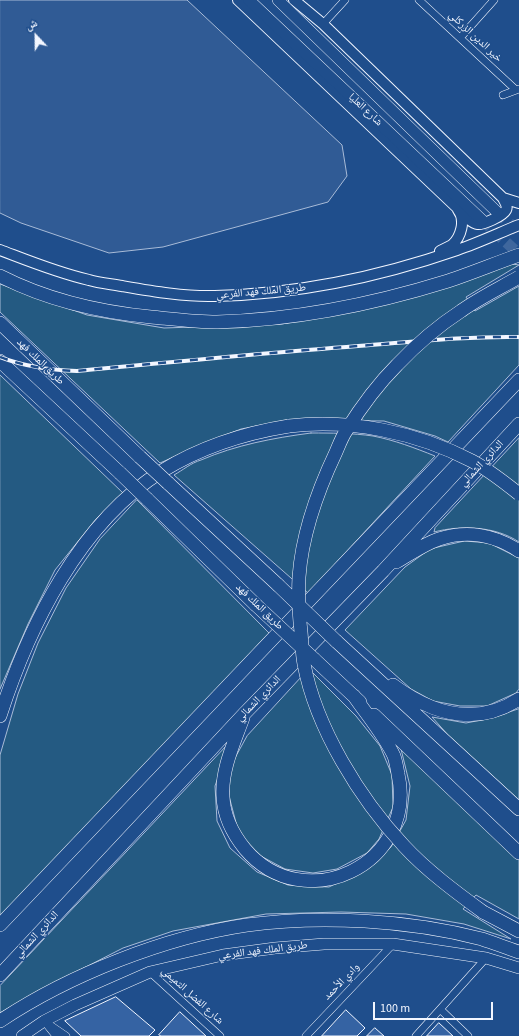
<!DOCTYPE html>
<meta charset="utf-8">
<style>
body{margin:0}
#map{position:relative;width:519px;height:1036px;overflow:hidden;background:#1f4e8c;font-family:"Source Sans 3","Noto Naskh Arabic",sans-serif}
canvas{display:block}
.north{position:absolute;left:16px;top:16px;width:40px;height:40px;-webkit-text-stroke:3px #1f4e8c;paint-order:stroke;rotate:338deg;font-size:11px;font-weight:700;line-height:16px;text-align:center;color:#f2f6ff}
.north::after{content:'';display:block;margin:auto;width:14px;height:18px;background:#f2f6ff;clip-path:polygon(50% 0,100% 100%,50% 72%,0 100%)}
.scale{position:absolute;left:373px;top:1002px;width:120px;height:18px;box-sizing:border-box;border:2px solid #f2f6ff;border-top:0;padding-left:5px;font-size:12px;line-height:14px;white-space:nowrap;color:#f2f6ff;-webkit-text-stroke:3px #1f4e8c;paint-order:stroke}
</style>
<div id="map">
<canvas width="519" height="1036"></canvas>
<div class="north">ش</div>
<div class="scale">100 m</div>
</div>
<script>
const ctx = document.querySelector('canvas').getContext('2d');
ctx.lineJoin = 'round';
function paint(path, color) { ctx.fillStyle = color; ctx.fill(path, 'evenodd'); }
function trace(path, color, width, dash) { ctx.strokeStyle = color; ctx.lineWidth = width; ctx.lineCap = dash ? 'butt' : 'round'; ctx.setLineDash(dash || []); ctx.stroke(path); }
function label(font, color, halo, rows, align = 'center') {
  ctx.font = font + ' "Source Sans 3","Noto Naskh Arabic",sans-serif'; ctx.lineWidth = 3; ctx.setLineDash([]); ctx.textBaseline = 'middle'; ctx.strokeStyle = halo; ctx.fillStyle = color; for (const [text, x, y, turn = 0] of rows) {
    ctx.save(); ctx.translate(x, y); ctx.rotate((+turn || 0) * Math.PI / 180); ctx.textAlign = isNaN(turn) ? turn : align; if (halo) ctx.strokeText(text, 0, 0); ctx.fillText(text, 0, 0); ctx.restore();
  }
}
const green = new Path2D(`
 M512,264L519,265L466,297L475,311L519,286V365L448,442L435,436L384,421L287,420L241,429L203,444L160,463L0,312V284L87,315L164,328L282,324L375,307Z
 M0,375L123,493L96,519L55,570L28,624L0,689Z
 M311,433C331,433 352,433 373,436C394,440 415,448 435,456L308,593L174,475C183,470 191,463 201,460C236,445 273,438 311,433Z
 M519,438V542C495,526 461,525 434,532L435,528Z
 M137,500L269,633L0,919V755L18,694L38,643L66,588L100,539Z
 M465,541L489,543L519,558V689L516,693L487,706H460L433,701L411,689L345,630L405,567L430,549Z
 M309,669L356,716L380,746L392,775L393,807L379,839L367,853L337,869L313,873L285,869L257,854L239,834L229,796L230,767L247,736Z
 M519,709V800L448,735L432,717L466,723L492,718Z
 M231,741L215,786L217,821L230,848L257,872L288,885L329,887L365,869L391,847L406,820L410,786L401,749L519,860V919L476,895L463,909L511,939L464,924L406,914L341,912L266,914L173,931L123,948L33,994L0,1013V986Z`);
const parking = new Path2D(`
 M0,0H187L342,145L347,176L328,202L163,247L109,253L21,223L0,213Z`);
const building = new Path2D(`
 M116,997L155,1030L149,1036H81L65,1021Z
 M346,1010L365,1028L357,1036H322Z
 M180,1012L206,1036H161L159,1035Z
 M439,1023L453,1036H427Z
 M375,1028L384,1036H367Z`);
const primaryTunnel = new Path2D(`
 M497,212L519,232
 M482,220L519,254`);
const street = new Path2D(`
 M419,0L516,90
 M323,24L345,0
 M460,38L494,0
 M503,95L519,89
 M150,972L220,1036
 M441,1010L468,1036
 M44,1021L66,1036
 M48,1026L56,1036
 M306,1036L393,944
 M416,1036L486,958`);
const secondary = new Path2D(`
 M238,0L471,221C472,222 476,224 477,224C483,225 503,216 506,210C508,206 505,202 503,198L323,24L294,0
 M503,198L519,203
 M0,250C29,261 58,273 89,280C99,283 111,284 122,286C151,291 185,297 215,296C298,294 379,277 457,250C478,243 499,233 519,225
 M440,251C444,249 448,247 452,245C461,237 466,220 458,210`);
const primary = new Path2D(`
 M249,0L482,220
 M278,0L497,212
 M22,1036L44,1021L75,1005L150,972L223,955L275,948L324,944H393L486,958L519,968`);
const highway = new Path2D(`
 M0,276C47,300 99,312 151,317C172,319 195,322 217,322C295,320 374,304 448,281C472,273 496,263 519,255
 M0,323L140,457
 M0,361L120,473
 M168,483L278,585
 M147,499L256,605
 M396,562C410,554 424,544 439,539C467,530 495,535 519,551
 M336,641L519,809
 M314,659L360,702
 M393,685C432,714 476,727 519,699
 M374,715L519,853
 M0,716C29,626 79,523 162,471C201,447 245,433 289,426
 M243,718C234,743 221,770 223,797C224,817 232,833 245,849C304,919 418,864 398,774C397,768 396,762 394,756C384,735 367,715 354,696
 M483,912L519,931
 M0,925L519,380
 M0,975L244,714L383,571L519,424
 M0,1021C69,975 165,937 247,925C321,915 409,920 482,939C494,943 507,948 519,952`);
const rail = new Path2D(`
 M0,357C26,367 50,370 77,371C171,362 264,353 358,346C412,342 465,336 519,337`);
const highwayBridge = new Path2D(`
 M289,426C351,419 416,432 472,461C489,470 504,482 519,494
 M140,457L168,483
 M120,473L147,499
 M278,585L336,641
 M256,605L314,659
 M483,912C457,893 426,870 404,846C360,799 316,728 304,664C302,654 302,643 301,632C299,614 298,595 299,577C302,534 318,490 336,452C339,445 342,437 346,431C361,407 378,384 397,365C416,345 438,326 461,311C479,298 500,288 519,277`);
const streetNames = [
 ["خير الدين الزركلي",475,37,43],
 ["شارع العليا",365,110,43],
 ["طريق الملك فهد الفرعي",261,292,-5],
 ["طريق الملك فهد",40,362,44],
 ["الدائري الشمالي",482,464,-47],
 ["طريق الملك فهد",259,607,44],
 ["الدائري الشمالي",259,699,-46],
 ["الدائري الشمالي",37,935,-47],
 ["طريق الملك فهد الفرعي",263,951,-7],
 ["وادي الأحمد",342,982,-46],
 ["شارع الفضل التميمي",192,996,42]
];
paint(green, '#245a82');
trace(green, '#a8bbd7', 1);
paint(parking, '#305b95');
trace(parking, '#a8bbd7', 1);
paint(building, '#3563a3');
trace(building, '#f2f6ff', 1);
trace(primaryTunnel, '#3f679d', 11, [11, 5.5]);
trace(street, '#f2f6ff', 8);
trace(secondary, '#f2f6ff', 12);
trace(primary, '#f2f6ff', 12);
trace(highway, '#f2f6ff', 14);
trace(street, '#1f4e8c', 7);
trace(secondary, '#1f4e8c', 10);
trace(primary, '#1f4e8c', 11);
trace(highway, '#1f4e8c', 13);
trace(rail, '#f2f6ff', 4);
trace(rail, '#1f4e8c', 2.5, [8]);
trace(highwayBridge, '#f2f6ff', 14, []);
trace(highwayBridge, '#1f4e8c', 13);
label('11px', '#f2f6ff', '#1f4e8c', streetNames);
</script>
